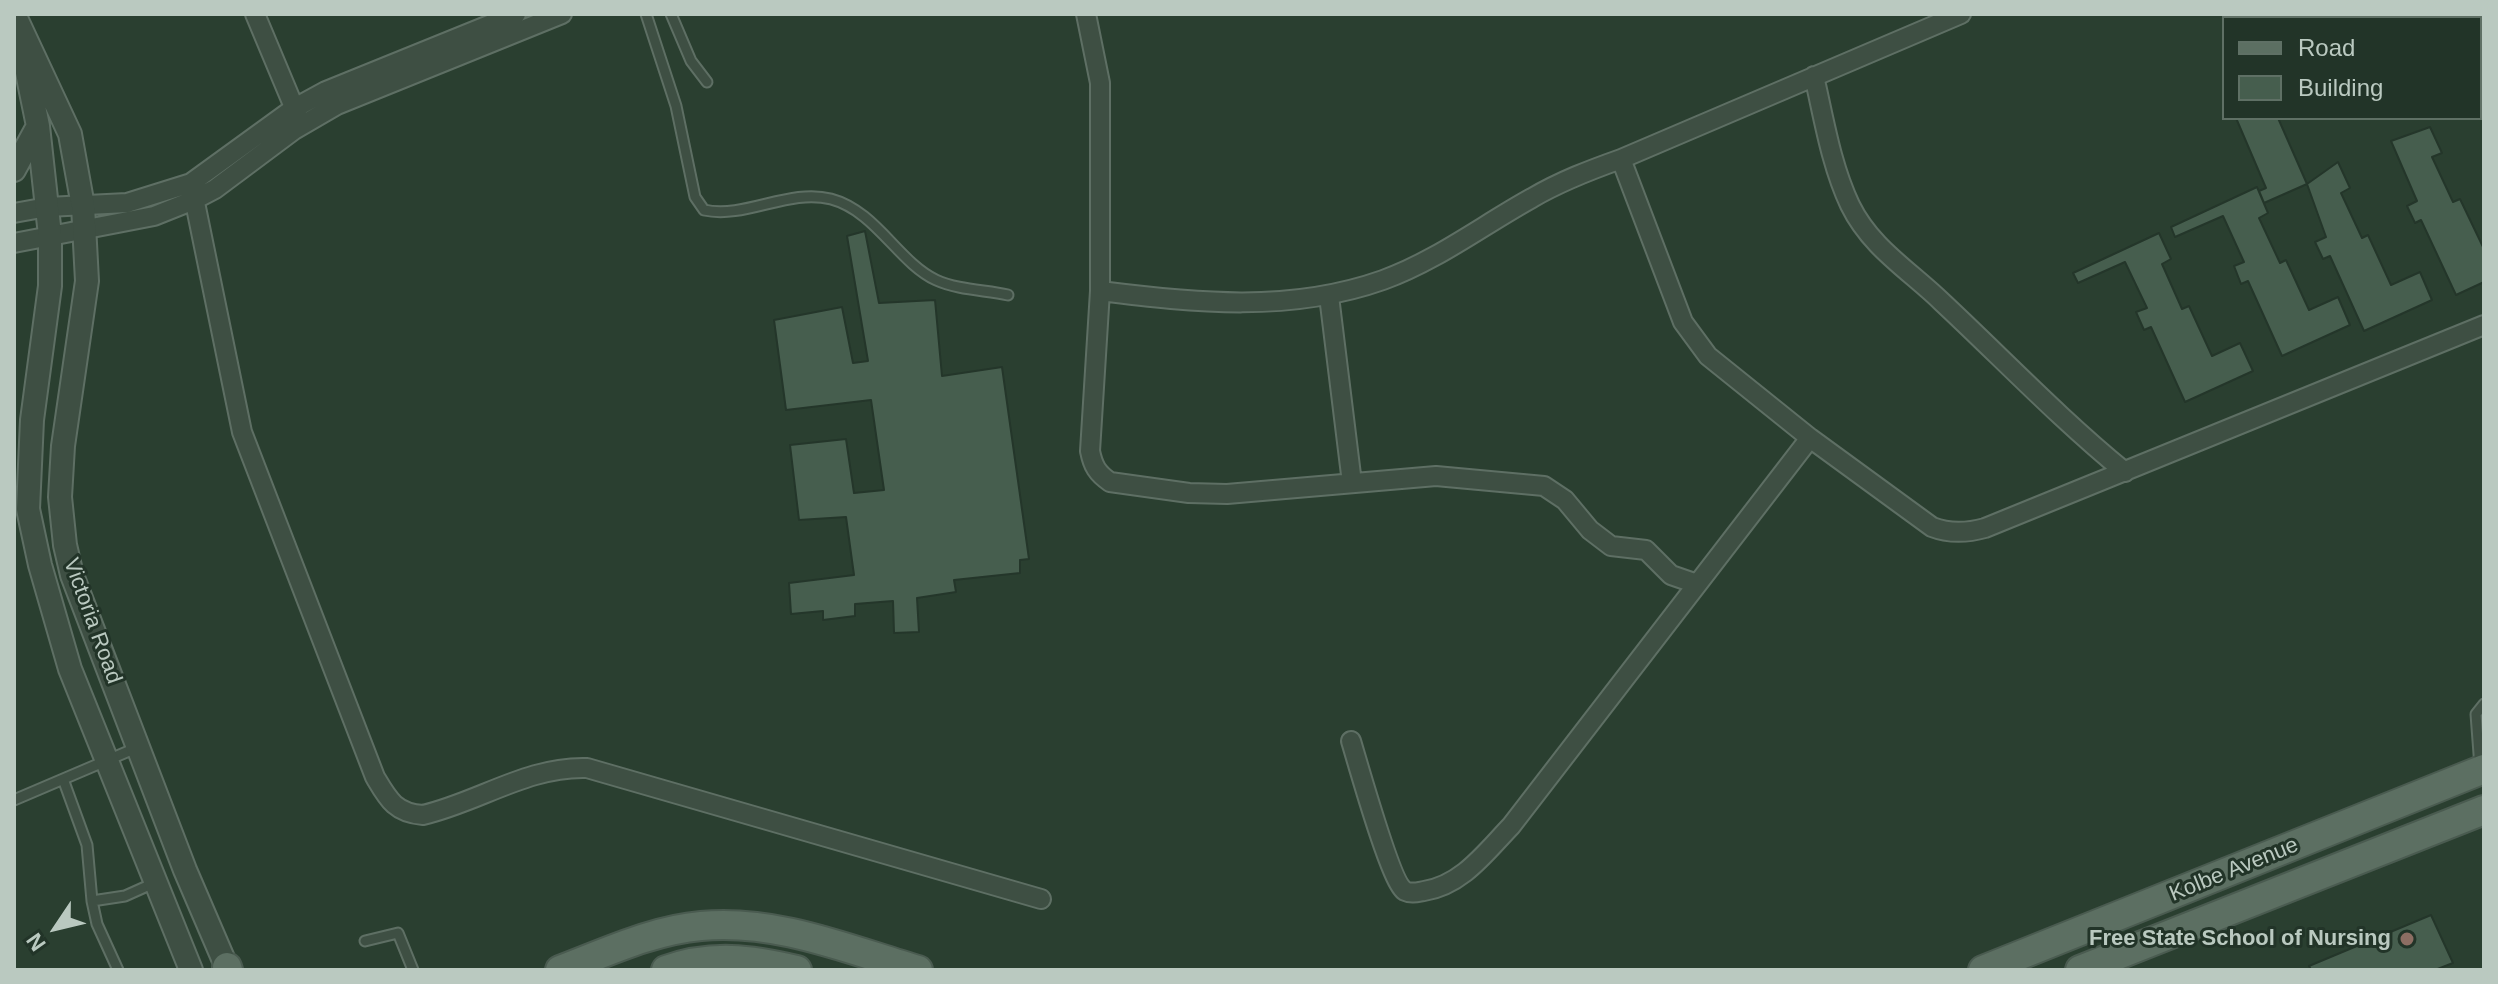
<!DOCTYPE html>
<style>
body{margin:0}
#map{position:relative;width:2498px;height:984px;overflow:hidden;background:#2a3f30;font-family:Arial,sans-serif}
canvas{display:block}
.frame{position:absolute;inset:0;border:16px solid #bac9c0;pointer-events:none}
.legend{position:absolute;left:2222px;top:16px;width:260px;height:104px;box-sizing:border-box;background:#223428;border:2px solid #5f7065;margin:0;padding:10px 14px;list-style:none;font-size:24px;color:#bac9c0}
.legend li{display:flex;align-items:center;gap:16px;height:40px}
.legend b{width:40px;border:2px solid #5f7065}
.north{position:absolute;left:16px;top:888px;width:80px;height:80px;-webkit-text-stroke:6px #223428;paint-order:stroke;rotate:235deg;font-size:22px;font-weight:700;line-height:32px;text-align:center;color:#bac9c0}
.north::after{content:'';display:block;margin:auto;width:28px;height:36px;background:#bac9c0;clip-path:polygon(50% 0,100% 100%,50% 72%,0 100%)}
</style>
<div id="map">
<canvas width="2498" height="984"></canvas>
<div class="frame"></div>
<ul class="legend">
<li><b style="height:10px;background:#5c6f62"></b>Road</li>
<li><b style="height:22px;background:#465e4e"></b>Building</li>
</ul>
<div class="north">N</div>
</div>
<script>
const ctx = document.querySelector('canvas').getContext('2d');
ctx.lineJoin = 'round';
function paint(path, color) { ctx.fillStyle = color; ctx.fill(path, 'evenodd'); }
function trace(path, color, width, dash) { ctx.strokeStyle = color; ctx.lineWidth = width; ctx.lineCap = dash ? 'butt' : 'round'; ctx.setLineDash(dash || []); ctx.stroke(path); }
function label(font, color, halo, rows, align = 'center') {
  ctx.font = font + ' Arial,sans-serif'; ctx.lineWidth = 6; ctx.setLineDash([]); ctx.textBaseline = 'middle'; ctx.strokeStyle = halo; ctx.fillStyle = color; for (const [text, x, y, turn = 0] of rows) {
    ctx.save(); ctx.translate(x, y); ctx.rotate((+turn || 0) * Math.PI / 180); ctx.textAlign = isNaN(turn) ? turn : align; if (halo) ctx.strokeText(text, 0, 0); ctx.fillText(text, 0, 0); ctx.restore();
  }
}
const building = new Path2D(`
 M2236,118H2278L2307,184L2264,203L2259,191L2266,188Z
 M2430,127L2442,153L2432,157L2453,202L2460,199L2484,249V282L2456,295L2421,220L2415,223L2407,206L2417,201L2391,141Z
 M2338,162L2350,188L2341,193L2362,238L2368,235L2391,285L2420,272L2432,300L2364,331L2330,256L2323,259L2315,242L2326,237L2307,184Z
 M2257,187L2268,213L2259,218L2280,263L2286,260L2309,310L2338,297L2350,325L2282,356L2248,281L2241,284L2234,266L2244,262L2223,216L2175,237L2171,227Z
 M865,231L879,303L935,300L942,376L1002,367L1029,559L1020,560V573L954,580L956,592L917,598L919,632L894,633L893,601L855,604V616L823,620V611L791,614L789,583L854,575L846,517L799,520L790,445L846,439L854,493L884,490L871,400L786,410L774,320L842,307L853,363L868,361L847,236Z
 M2159,233L2171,259L2162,264L2182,309L2189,306L2212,356L2240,343L2253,371L2185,402L2151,327L2144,330L2136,312L2147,308L2125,262L2078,283L2073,273Z
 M2431,915L2453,963L2435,970H2311L2309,966Z`);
const service = new Path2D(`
 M646,14L676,106L695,197L704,210C746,219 789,188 831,199C876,211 898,262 936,280C958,290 985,290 1008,295
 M671,14L691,61L707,82
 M2480,767L2476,714L2484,704
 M63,779L87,845L92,901L97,924L118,970
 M14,800L136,748
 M92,901L125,896L154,883
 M365,941L398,933L413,970`);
const minor = new Path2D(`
 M255,14L299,119
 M1086,14L1100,83V291L1090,451C1093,466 1097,473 1110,482L1189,493L1227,494L1436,476L1544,486L1565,500L1590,530L1611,546L1646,550L1671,575L1697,584
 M1814,76C1824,119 1831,165 1850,205C1871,248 1909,270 1942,302C2003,359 2060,419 2125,472
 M1621,159L1683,322L1708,356L1810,438L1932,527C1950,534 1967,533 1985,528L2484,325
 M191,183L242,432L375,777C388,799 395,813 423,815C479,802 528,766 587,768L1041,899
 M14,213L47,207L127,203L191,183L293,109L326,91L516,14
 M14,243L154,216L194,200L215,189L294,130L337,105L562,14
 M1100,291C1195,303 1290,313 1383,280C1436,261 1483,225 1532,198C1561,181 1590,170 1621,159L1961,14
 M1329,296L1352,483
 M1351,741C1358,764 1391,883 1405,891C1411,894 1418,892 1424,891C1462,885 1485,853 1511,826L1810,438`);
const tertiary = new Path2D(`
 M14,14L70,134L83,206L87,281L63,446L60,497L65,545L72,575L185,870L228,970
 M22,48L38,126L50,235V286L32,420L28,509L40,565L70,669L191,970
 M14,170L38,126`);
const primary = new Path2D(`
 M227,967L228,970
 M560,970C605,953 653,930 701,926C777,919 847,949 918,970
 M666,970C711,954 751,959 797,970
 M1983,970L2484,769
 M2080,970L2484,810`);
const markers = [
 [2407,939,8,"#8d6e63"]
];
const streetNames = [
 ["Victoria Road",92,621,70],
 ["Kolbe Avenue",2234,870,-22]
];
const poiNames = [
 ["Free State School of Nursing",2391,939]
];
paint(building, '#465e4e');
trace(building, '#24362a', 2);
trace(service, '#5e6f64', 13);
trace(minor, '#5e6f64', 22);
trace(tertiary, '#5e6f64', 26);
trace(primary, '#4a5b50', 32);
trace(service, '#3e4f43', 9);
trace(minor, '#3e4f43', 18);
trace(tertiary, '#3e4f43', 22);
trace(primary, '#5c6f62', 28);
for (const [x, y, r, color] of markers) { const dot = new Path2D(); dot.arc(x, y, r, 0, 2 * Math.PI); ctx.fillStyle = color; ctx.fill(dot); trace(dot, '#223428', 3); }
label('22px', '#bac9c0', '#223428', streetNames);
label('bold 22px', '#bac9c0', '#223428', poiNames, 'right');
</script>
